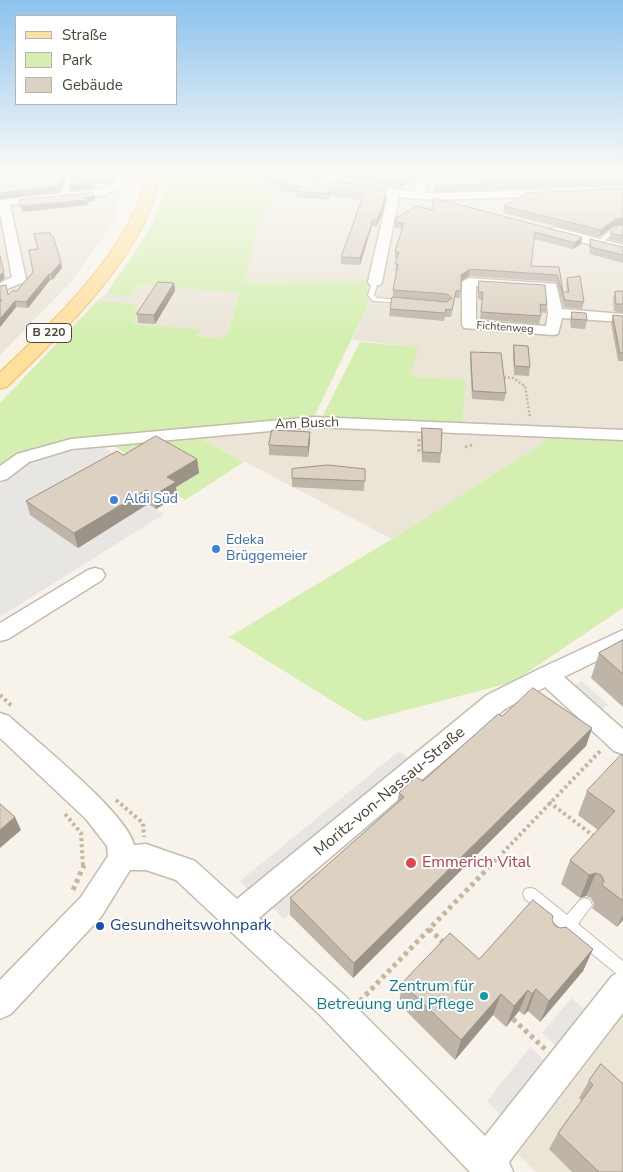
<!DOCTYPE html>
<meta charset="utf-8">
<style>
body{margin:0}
#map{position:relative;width:623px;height:1172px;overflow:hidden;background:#f7f3eb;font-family:"Nunito Sans",sans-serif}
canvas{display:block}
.legend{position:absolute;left:15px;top:15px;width:162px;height:90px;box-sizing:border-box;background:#fff;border:1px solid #b7b4af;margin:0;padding:6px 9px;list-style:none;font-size:15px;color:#4c4437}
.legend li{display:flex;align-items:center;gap:10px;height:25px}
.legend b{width:25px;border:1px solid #b7b4af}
</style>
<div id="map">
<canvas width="623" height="1172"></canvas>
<ul class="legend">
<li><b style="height:6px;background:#ffe09c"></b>Straße</li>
<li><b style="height:14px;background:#d4efb0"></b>Park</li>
<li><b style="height:14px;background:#ddd1c2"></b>Gebäude</li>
</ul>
</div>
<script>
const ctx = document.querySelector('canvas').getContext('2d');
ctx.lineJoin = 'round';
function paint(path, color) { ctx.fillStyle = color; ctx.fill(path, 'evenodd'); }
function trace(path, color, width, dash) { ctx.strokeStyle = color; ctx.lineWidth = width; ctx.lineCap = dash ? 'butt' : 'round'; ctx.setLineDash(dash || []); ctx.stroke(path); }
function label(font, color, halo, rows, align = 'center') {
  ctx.font = font + ' "Nunito Sans",sans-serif'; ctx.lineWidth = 4; ctx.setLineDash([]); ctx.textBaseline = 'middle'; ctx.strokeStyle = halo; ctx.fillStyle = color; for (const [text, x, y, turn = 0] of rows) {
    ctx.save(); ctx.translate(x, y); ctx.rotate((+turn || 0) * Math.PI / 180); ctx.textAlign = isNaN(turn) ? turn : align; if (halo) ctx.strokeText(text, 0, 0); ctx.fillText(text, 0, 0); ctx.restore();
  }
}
const residential = new Path2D(`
 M0,173H118L115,192L123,191L111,226L72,281L0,355Z
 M192,173H623V441L554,436L392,539L196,436L314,426L460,432L466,380L409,376L418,347L352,340L367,307V280L244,282L258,223L276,193L242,186L258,175L173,185V181Z
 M137,285L240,293L239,299L229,331L223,339L196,336L200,329L133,324L140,311H133L137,304L98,300L106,294L130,296Z
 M623,1016V1172H536L518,1154Z`);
const green = new Path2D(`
 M167,173H192L173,180V185L259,174L243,186L276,192L258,223L245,282L367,280V307L315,415L307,419L240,423L79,440L36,447L10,458L0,467V403L98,300L138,304L133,311H140L133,324L201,329L196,336L223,339L229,331L239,293L137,285L130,297L106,294C131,257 162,220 167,173Z
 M360,342L419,347L410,376L466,380L462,423L322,417Z
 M196,436L244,462L185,500C159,484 139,461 113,445Z
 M554,436L623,441V608L513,682L365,721L229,637L392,539Z`);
const parking = new Path2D(`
 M103,447L133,464L148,504L164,514L0,617V485L11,473L42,455Z
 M581,681L609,705L597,712L571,688Z
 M399,751L411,761L252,894L240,881Z
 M314,870L326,883L284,919L271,906Z
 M571,998L588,1012L559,1049L542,1033Z
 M530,1047L548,1064L505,1119L487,1101Z`);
const pathFar3 = new Path2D(`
 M500,377L513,378L525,386L530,417`);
const pathFar2 = new Path2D(`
 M419,439V451H421
 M465,447L472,445`);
const pathFar1 = new Path2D(`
 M0,695L13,707
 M116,800L143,823L144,837
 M549,802L595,837
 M65,814L81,833L83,866
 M490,866L602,749`);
const path = new Path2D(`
 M73,890L84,865
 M429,929L445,944
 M360,1001L491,865
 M513,1019L545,1049`);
const lane = new Path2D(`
 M63,173H68L73,181L66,196L63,198L60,196L67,181Z
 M623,226V230H618L600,244L595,243L615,227Z
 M375,280L378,282L374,295L377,298L403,300L405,301V303L373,301L368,295L372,282Z
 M530,888L535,889L567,915L580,900L585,898L590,900L592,905L578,924L623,961V977L618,975L568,934L564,936L559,934L557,929L558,926L525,899L523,894L525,889Z`);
const street = new Path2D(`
 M117,173H127L125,186L105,195L10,205L26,279L24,282L0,292V283L12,277L0,212V200L103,189L114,184Z
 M417,173H427L426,193L553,190L559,193L553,196L433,200L399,197L382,282L380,285H370L368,282L388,195L359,190L353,187L359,184L415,192Z
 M554,227L623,245V253L550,234L548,231Z
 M469,278L556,284L562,309L623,314V322L562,318L558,334L553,335L464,328L462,325V282ZM476,286L545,291L548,313L546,326L476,321Z
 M314,417L623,430V440L314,427L72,449L29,462L7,479L0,481V466L17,454L71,439Z
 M95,568L102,570L105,575L102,580L8,639L0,641V623L88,570Z
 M623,630V648L564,677L623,729V754L614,751L545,687L505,709L259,918L344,995L485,1136L612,976L623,971V1013L509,1162L513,1172H470L322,1017L176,880L146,870H130L101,917L11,1014L0,1019V980L81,897L108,856L107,846L86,819L0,738V713L9,716C36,741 127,813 134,845L146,844L195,861L237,899L487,695L539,669Z`);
const primary = new Path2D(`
 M145,173H159C157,182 156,191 154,200C130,268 58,338 7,387L0,389V372C49,326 115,263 139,200C142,191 143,182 145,173Z`);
const wall = new Path2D(`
 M70,173H113L110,184H94L95,188L71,191L70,185L73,177Z
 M228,173H294L386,196L382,215L376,227L372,226L360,265L341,264V257L361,200L330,195L328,200L296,197V192H280V185Z
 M319,173H415V176L401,188Z
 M623,173V186L434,192L435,186Z
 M504,206L623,225L614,226L599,237L503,213Z
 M432,210L582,237L581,244L573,249L534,239L531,266L559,267L563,292H567L566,285L567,278L584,302L582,309L564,307L556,282L469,276L461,281L460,298H455L451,317H445L444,321L389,316L390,309L447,302L393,297V290L397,271H395L397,259L395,258V252L402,229L395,228V222Z
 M623,225V243L609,240L610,233Z
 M34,234L62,268L52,280H50L28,308L16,307L0,327V286L9,295L16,292L33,272L38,249Z
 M590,239L623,247V263L590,254L589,246Z
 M479,281L547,305L546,313L540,312L541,316L539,324L480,319L482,300L478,299Z
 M174,283L175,291L155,324L138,323L137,314Z
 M623,291V313L614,311L613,299L615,292Z
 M572,312L587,320L585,329L571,328L570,320Z
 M613,315L623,316V361H618L611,323Z
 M514,345L530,367L529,376L514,375L513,353Z
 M471,352L506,393L504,401L472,399L470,359Z
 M422,428L441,453L440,463L422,462L421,437Z
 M310,432V441L308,457L269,455V445Z
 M123,455L197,459L199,473L176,487L177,496L156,509L148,504L78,548L30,515L26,501Z
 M292,469H365L364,491L292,487Z
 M623,640V707L591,678L599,653Z
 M502,716L592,728L586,746L353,978L290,915V898L397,803L399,793L423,781Z
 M623,756V920L617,927L592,908L594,904L591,898L586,896L580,898L561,884L570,860L598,830L578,815L587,791Z
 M552,920L555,926L593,949L583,971L540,1022L528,1011L524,1015L519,1011L506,1027L493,1015L455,1060L399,1004L402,983L479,959Z
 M601,1064L623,1172H572L549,1149L558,1133L582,1101L579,1098L589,1081Z`);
const shadedWall = new Path2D(`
 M111,173H113L110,184L109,179Z
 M411,173H415V176L401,188V181Z
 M64,176L65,181L60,192L0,199V193Z
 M94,183L95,188L71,191L70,185Z
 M330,189V195L328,200V194Z
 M386,190V196L382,215L376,227L377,220Z
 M95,196V201L87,202L88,205L22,212L21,206Z
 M623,218V225L614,226L599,237L601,230L615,219Z
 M373,220L372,226L360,265V258Z
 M582,237L581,244L573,249L575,243Z
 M0,255L5,278L0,282Z
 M61,262L62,268L52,280L51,274Z
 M470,269L469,276L460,282L461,275Z
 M49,274L50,280L28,308L26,302Z
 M174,283L175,291L155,324L154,315Z
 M15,301L16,307L0,327V319Z
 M310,432V441L308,457V447Z
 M197,459L199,473L176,487L177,496L156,509L154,495L167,477Z
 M146,490L148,504L78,548L74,533Z
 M592,728L586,746L353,978L354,963Z
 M15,817L21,830L0,848V830Z
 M596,873L586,896L580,898L589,875Z
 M623,915V920L617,927Z
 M593,949L583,971L540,1022L549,1001Z
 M536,989L528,1011L524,1015L532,994Z
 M528,990L519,1011L506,1027L514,1006Z
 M501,994L493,1015L455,1060L461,1040Z`);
const building = new Path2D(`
 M0,173H63L64,176L59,186L0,193Z
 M73,173H111L109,179H90L94,183L70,185L74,175Z
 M256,173H294L386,190L382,208L377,220H373L360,258L341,257L364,194L330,189L328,194L296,191L299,186L280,185L288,180Z
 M355,173H411L401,181Z
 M437,173H623V179L435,186Z
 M623,189V218L615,219L601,230L504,206L526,193Z
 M93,193L95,196L85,197L87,200L21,206L19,200Z
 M434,198L582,237L575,243L535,232L531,266L559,267L563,292H569L567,278L580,276L584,302L565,300L557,275L470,269L461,275V291H456L452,310L446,309L445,313L390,309L392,297L447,302L452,298L447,294L393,290L398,264H395L399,252H395L404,223L395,222L396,218L417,206L432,210Z
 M620,225H623V236L610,233Z
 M50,233L51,236H53L61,262L51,274H49L26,302L15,301L0,319V302L2,300H0V286L6,285L8,295L14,290L16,292L33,272L29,250L38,249L34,234Z
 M590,239L623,247V255L591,247Z
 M0,256L4,272L0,275Z
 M479,281L545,285L547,305L540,304L541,316L481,312L483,292H479Z
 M158,282L174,283L154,315L137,314Z
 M620,291H623V304H616L615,292Z
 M572,312L586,313L587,320L572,319Z
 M613,315L623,316V353H620Z
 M514,345L528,346L530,367L515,366Z
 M471,352L501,353L506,393L473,391Z
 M422,428L442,429L441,453L423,452Z
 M272,430L310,432L308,447L269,445Z
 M156,436L197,459L167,477L176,482L154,495L146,490L74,533L26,501L117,451L123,455Z
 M328,465L365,469V481L292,478V469Z
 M623,640V674L599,653Z
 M533,688L592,728L354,963L290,898L404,797L399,793L416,777L423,781L498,714L502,716Z
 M621,755L623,756V901L602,885L604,881L601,875L596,873L589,875L570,860L615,811L587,791Z
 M0,804L15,817L0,830Z
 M533,900L553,916L552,920L555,926L560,928L566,927L593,949L549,1001L536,989L532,994L528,990L514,1006L501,994L461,1040L402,983L450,933L479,959Z
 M601,1064L623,1084V1172H599L558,1133L593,1085L589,1081Z`);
const markers = [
 [114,500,5,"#3f7fe0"],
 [216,549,5,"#3f7fe0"],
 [411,863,6,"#e0444e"],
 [100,926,5,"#1a4fb4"],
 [484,996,5,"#0f9aa8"]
];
const farStreetnames = [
 ["Fichtenweg",505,328,4]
];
const shields = [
 [49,333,45]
];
const shieldNames = [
 ["B 220",49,333]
];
const streetNames = [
 ["Am Busch",307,424,-2]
];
const shopNames = [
 ["Aldi Süd",124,500],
 ["Edeka",226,541],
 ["Brüggemeier",226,557]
];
const nearStreetnames = [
 ["Moritz-von-Nassau-Straße",390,792,-40]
];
const nearHealthnames = [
 ["Emmerich Vital",422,863]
];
const nearTransitnames = [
 ["Gesundheitswohnpark",110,926]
];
const nearCulturenames = [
 ["Zentrum für",474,987],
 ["Betreuung und Pflege",474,1005]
];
paint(residential, '#ebe5d8');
paint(green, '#d4efb0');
paint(parking, '#e8e6e2');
trace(lane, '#c4bbac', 2);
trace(street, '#c4bbac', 3);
trace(primary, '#f1c05f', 2);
trace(pathFar3, '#c7b69c', 2.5, [2, 2]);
trace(pathFar2, '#c7b69c', 3, [2.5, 2.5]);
trace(pathFar1, '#c7b69c', 4, [3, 3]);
trace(path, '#c7b69c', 5, [4, 4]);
paint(lane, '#fff');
paint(street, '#fff');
paint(primary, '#ffe09c');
paint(wall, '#beb4a7');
paint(shadedWall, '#9b9288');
paint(building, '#ddd1c2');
trace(building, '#9b9288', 1);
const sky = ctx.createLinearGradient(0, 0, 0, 338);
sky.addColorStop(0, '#8cc2ee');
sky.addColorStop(0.51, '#fbfaf6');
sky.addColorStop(1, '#fbfaf600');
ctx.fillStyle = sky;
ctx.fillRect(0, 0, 623, 338);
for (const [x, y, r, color] of markers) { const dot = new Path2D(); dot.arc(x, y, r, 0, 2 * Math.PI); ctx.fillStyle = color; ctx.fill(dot); trace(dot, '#fff', 2); }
label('11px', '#4c4437', '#fff', farStreetnames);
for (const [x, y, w] of shields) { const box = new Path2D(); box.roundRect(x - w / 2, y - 9.5, w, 19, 4); ctx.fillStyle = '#fff'; ctx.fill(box); trace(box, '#4c4437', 1); }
label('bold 12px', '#4c4437', null, shieldNames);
label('14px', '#4c4437', '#fff', streetNames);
label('14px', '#366cbe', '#fff', shopNames, 'left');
label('16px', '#4c4437', '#fff', nearStreetnames);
label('16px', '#be3a42', '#fff', nearHealthnames, 'left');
label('16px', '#164399', '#fff', nearTransitnames, 'left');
label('16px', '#0d838f', '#fff', nearCulturenames, 'right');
</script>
